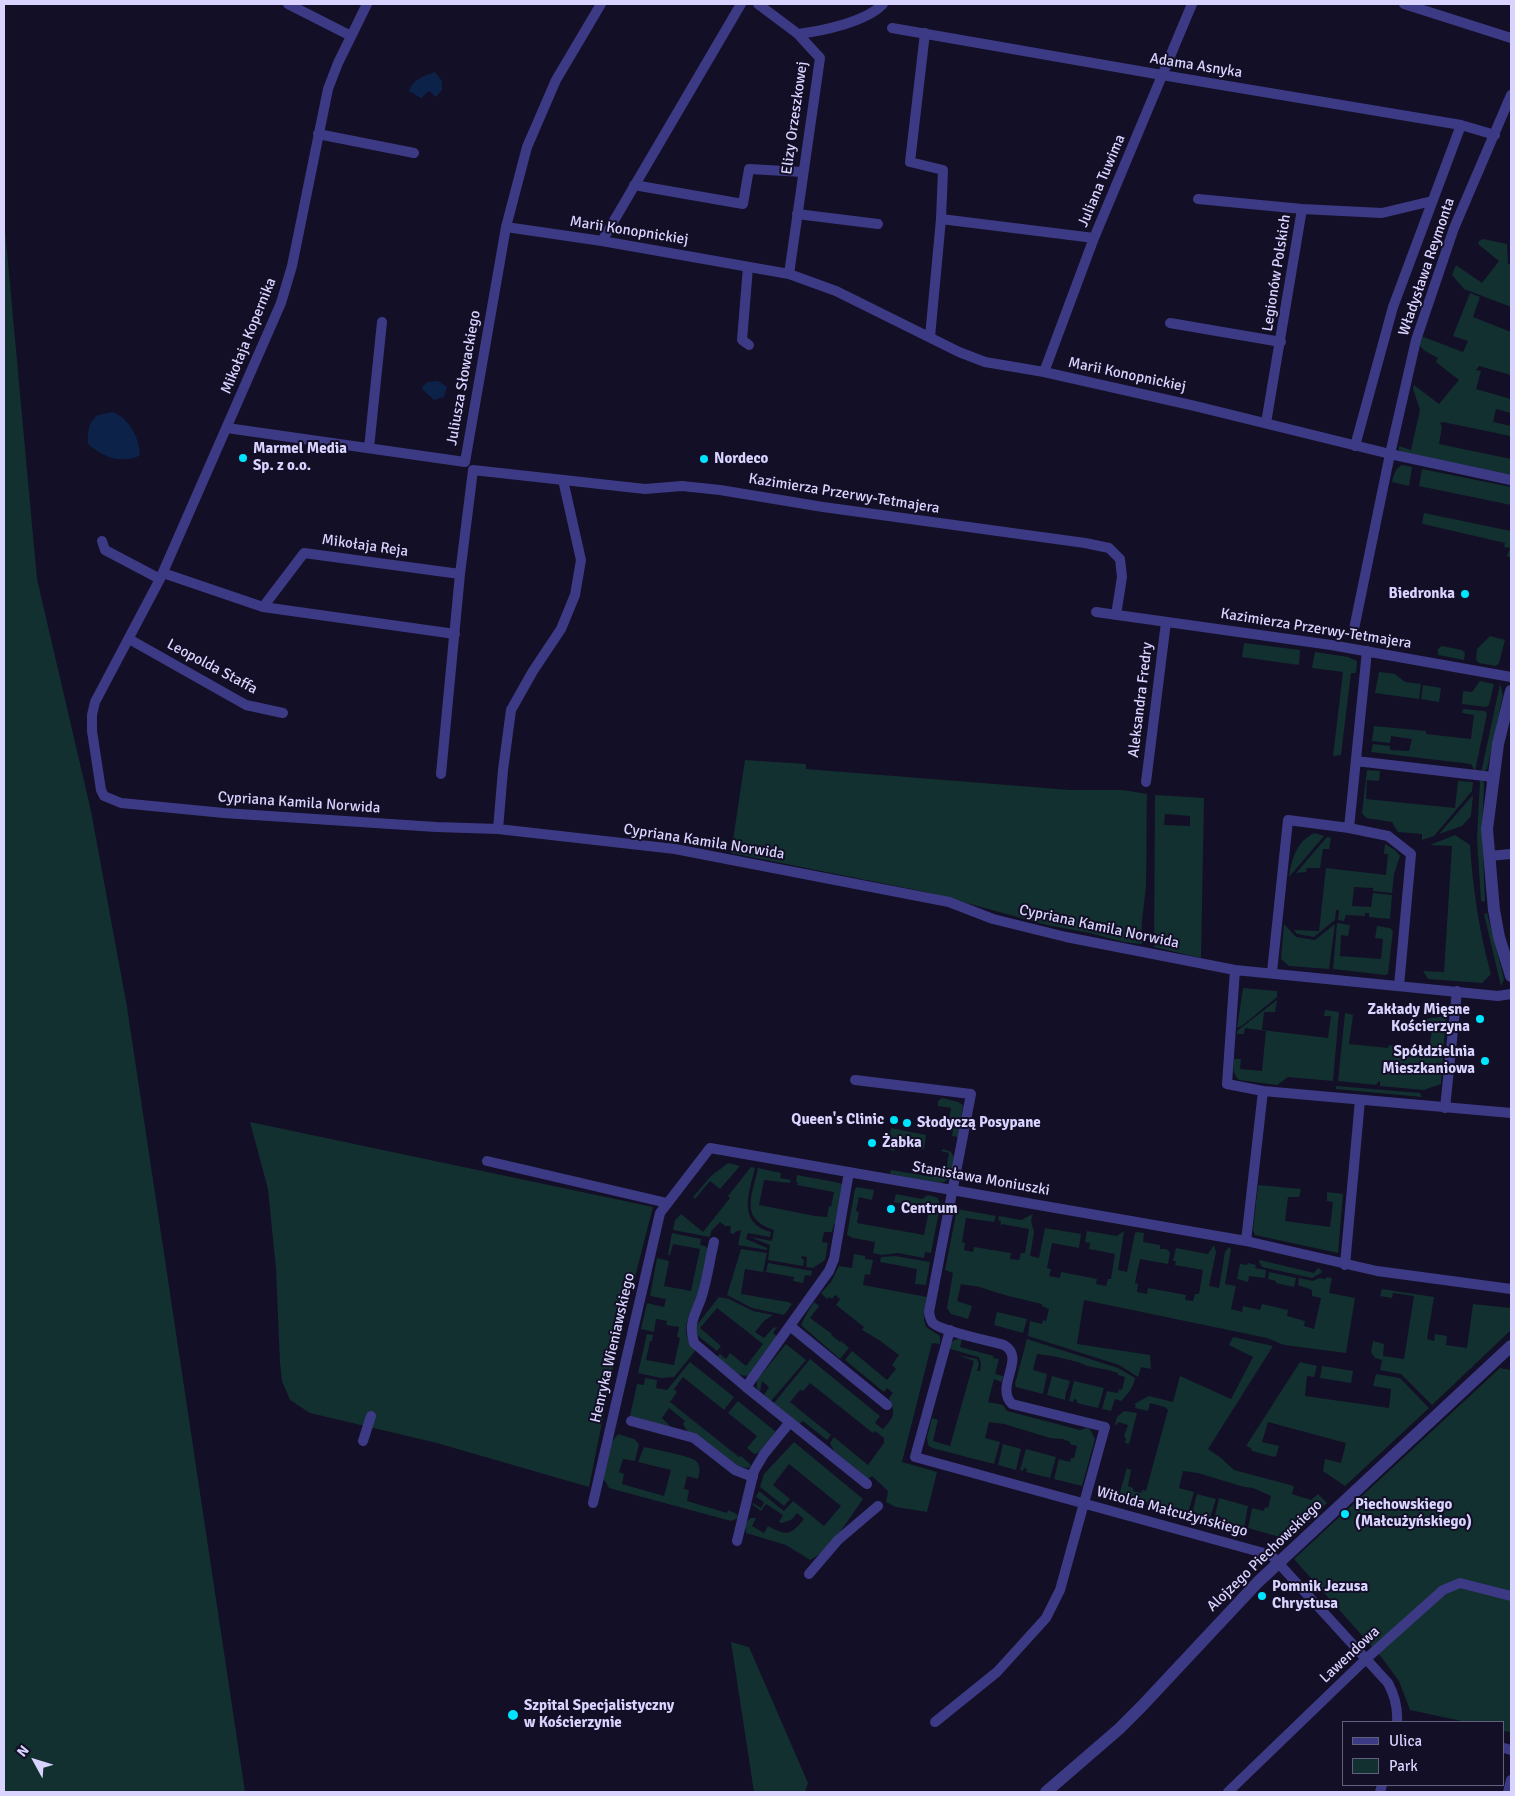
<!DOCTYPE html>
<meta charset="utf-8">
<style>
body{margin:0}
#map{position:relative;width:1515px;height:1796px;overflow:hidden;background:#130f26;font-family:Signika,sans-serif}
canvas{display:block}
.frame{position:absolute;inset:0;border:5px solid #d9d4ff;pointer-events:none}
.legend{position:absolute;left:1342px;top:1721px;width:162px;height:65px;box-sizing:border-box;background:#130f26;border:1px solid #625e7d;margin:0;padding:6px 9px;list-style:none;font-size:15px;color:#d9d4ff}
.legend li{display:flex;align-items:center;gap:10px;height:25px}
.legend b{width:25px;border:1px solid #625e7d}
.north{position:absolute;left:10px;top:1736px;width:50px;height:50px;-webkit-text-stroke:4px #130f26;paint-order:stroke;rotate:309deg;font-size:14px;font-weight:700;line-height:20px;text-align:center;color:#d9d4ff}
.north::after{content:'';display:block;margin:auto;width:18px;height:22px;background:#d9d4ff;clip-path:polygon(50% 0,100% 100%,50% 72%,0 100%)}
</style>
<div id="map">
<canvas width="1515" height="1796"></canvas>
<div class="frame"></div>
<ul class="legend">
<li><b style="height:6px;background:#3d3a85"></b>Ulica</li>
<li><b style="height:14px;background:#12302f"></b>Park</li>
</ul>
<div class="north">N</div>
</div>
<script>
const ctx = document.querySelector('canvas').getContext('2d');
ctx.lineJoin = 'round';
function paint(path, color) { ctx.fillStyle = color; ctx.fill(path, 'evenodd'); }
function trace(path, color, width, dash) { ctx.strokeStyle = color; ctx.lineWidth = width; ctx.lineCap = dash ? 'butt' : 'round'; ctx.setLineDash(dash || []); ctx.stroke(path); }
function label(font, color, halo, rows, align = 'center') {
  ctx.font = font + ' Signika,sans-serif'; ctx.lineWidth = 4; ctx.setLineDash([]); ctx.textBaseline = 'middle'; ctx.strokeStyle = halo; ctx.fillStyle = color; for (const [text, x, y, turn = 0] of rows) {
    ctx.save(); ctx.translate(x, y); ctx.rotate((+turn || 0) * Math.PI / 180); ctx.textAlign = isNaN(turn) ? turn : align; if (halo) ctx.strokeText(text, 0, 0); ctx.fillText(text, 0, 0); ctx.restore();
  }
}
const green = new Path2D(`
 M4,219L37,579L91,811L127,1007L245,1792H4Z
 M1483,239L1507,244L1508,264L1511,265V307L1464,289L1452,275L1456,265L1482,283L1499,261L1478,244L1479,241Z
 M1470,293L1480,297L1473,317L1511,332V375L1479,366L1476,370L1481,371L1476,389L1511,399V413L1496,409L1493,422L1511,426L1510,436L1443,422L1440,423L1442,427L1439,444L1511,459V475L1405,453L1399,450V446L1411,450L1420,410L1413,389L1414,385L1439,404L1459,380L1436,362L1438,358L1425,351L1418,344L1421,336L1463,352L1468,341L1453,336Z
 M1402,465L1412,467L1409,486L1392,482C1394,474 1395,469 1402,465Z
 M1422,469L1511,487V505L1419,486Z
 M1424,513L1511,531V558L1507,556L1510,548L1504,547L1505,543L1423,524L1422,523Z
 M1490,636L1505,640L1499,663L1496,666L1479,663L1476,660L1477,649Z
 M1244,643L1300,650L1299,665L1242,657Z
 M1442,646L1462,650L1465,653L1464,660L1438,655V649Z
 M1315,652L1348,657L1357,661L1356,673H1351L1341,755L1333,756L1343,672L1312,668Z
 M1379,672L1395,674L1405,682L1421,684L1419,699L1375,693Z
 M1480,681L1494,684L1489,705L1486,707L1462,704L1463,691L1472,692Z
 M1500,684L1503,695L1487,769L1481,773Z
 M1423,685L1441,688L1439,702L1421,699Z
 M1463,709L1485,711L1487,714L1475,771L1471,764L1371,752L1373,744L1390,746V750L1409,751L1412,739L1391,736L1390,743L1372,741L1374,726L1426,731V734L1471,739L1474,715L1462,713Z
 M745,760L806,764V769L1070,790H1123L1147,794C1146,824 1147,853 1146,883C1145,904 1140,924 1142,944L1123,942L1090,933L1047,925L926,892L731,853Z
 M1367,770L1380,771L1379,781L1367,780L1366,799L1455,808L1458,781L1473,782L1472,791L1434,836L1422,840V834L1398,832L1392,822L1366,818L1362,813Z
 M1480,780L1484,782V786L1482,830L1485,901L1484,902L1481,901L1477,839Z
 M1155,795L1204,798L1201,958L1154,947ZM1165,814L1190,816V826L1164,825Z
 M1473,795L1471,816L1462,826L1439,834Z
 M1315,833L1324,836L1289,877C1292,859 1296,841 1315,833Z
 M1455,835L1470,845C1473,889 1479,931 1491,974L1482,983L1428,979L1423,971L1444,972L1452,846L1430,845Z
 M1327,837L1331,838L1329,849H1323L1320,868H1307L1306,872L1296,873Z
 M1385,844L1395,850L1400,856L1394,874L1392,893L1373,891V888L1354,887L1352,906L1371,907L1373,893L1392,895L1390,919L1369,917V913H1365V916L1346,915L1344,921L1338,920L1339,910H1336L1335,920L1314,937L1297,934L1294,930L1319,931L1326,868L1386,875L1388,854H1384Z
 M1487,913L1504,979L1501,986L1484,914Z
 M1337,923L1350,925L1348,936L1341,935L1340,956L1381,959L1383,939L1375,938L1377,926L1390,928L1393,931L1388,974L1385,975L1333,969Z
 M1284,924L1296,937L1315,940L1335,924L1329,969L1289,966L1281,959Z
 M1243,988L1277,991V997L1243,1025L1237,1028Z
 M1277,1000L1275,1012H1264L1262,1030L1328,1038L1331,1016H1324L1325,1010L1339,1012L1333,1081L1288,1077L1277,1085L1239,1080C1232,1073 1233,1068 1234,1059H1241L1240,1069L1262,1071L1266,1031L1245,1028L1244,1034H1237V1031Z
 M1345,1013L1353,1015L1349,1044L1388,1048L1389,1045L1429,1050L1432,1030L1417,1028L1419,1023L1424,1024L1425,1019L1446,1016L1441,1084L1424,1090L1380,1086V1082L1379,1081L1376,1085L1338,1081Z
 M1336,1086L1420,1093L1422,1097L1336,1089Z
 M942,1098L958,1102L963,1105L958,1137L952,1136L953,1131L947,1130L951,1108L938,1106V1101Z
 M250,1122L653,1207L618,1343L589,1487L437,1443L310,1413L290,1400L282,1381L280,1363L276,1269L268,1189Z
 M891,1128L926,1135L924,1149L896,1143L894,1151L887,1149Z
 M943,1149L951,1152L954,1157C952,1168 953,1180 941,1183L890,1174L891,1170L933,1177L934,1169H937L936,1175L945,1176L949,1153L941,1151Z
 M728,1163L740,1166L720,1189L710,1181L695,1199L693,1197L711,1176Z
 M751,1167L755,1168C749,1193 737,1223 771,1232L770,1237L748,1233L746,1239L767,1248V1250L738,1245L741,1230L735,1232L734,1234L730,1233L731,1226H725L720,1222L711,1231L710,1237L673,1230L675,1220L681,1214L703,1232L730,1198L728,1196Z
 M758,1168L781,1173L780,1178L791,1180L790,1183L764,1180L759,1205L815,1216L827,1217L829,1206L831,1207L834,1192L797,1185L798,1182H796L797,1175L840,1183L844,1186L836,1225L834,1224L832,1232H824L822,1242L828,1243L825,1260L813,1268L806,1267L807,1257L802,1256L801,1258L804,1260L803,1266L768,1260L770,1245L750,1237L772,1241L774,1230C739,1219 752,1196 758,1168Z
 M1258,1185L1301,1189L1299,1197H1288L1285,1221L1330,1227L1333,1202L1327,1201V1192L1343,1194L1338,1253L1255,1235L1253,1230Z
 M857,1187L874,1190L872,1200L859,1197L856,1211L859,1212L857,1223L924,1235L929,1210L894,1202L896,1194L922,1199L928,1195L938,1198L940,1206L931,1253L925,1252L924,1258L898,1253L881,1255L873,1253L875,1242L853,1238L847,1235L855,1189Z
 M957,1209L996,1216L994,1222L966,1218L962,1242L965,1243L964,1250L973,1252L974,1247L1011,1253L1010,1259L1019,1260L1021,1253H1025L1029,1229L1002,1224L1000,1226L1001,1221L998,1220L999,1216L1021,1220L1033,1214L1031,1221L1034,1232L1030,1256L1039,1258L1045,1228L1081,1234L1079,1248L1052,1243L1047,1268L1051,1269L1049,1276L1060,1278L1061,1272L1097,1279L1096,1284L1106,1286L1108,1279H1111L1115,1254L1089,1249L1090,1243L1085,1242L1087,1231L1117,1236L1124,1231L1118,1270L1127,1272L1135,1233L1137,1232L1144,1233L1143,1242L1160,1245V1249H1166L1170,1252L1168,1264L1140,1259L1135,1283L1138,1284L1137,1292L1147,1294L1148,1288L1186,1295L1185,1300L1193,1301L1195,1294H1199L1203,1270L1175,1265L1176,1261H1173L1176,1248L1208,1254L1214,1245L1216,1252L1209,1286L1219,1288L1225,1252L1229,1247L1231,1249L1225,1284L1236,1286L1231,1309L1242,1312L1243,1306L1260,1310L1262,1304L1288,1310L1287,1316L1305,1321L1304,1326L1314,1329L1321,1298L1312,1296V1290L1298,1285L1299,1278L1313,1281L1319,1278L1326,1279V1277L1332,1278L1329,1293L1355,1298L1346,1353L1284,1345L1267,1338L1084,1300L1077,1344L1150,1355L1151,1369L1141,1367L1138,1377L1119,1365L1028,1336L1030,1321L1042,1324L1043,1320L1046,1321L1049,1309L1042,1306V1304C1021,1299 1001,1295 980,1287C973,1285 967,1286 961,1284L957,1301L972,1306L968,1319L951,1314L947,1308L953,1273L945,1270Z
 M672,1233L701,1239L700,1245L705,1246L708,1249C705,1263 702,1278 698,1292C692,1315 676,1327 695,1351L674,1377L661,1378L638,1373L647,1334L653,1335L652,1341H650L646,1360L674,1365L680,1338L677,1337L679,1327L666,1325L667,1321L656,1319L654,1332L641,1329L647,1303L664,1307L666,1299L650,1296L657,1258L669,1261L664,1286L691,1291L700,1249L673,1244L670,1255H668Z
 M741,1249L767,1253L763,1272L745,1269L741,1294L788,1302L792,1304L784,1315L752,1308L727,1295Z
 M854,1254L865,1256V1259L873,1260L870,1275L865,1274L863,1285L927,1297L924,1320L926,1327L940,1336V1344L932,1343L902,1462L937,1472L927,1512L896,1507L886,1502L888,1491L872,1476L868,1479L834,1451L830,1443L834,1437L868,1465L884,1443V1438L875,1431L873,1433L810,1383L803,1391L800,1390L790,1402L831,1435L827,1440L803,1421L799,1424L774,1403L810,1359L880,1416L875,1423L883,1429C894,1417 896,1414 889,1398L893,1393L887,1388L884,1392L845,1360L852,1351L887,1380L896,1369L892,1365L899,1355L879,1340L862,1330L864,1327L836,1305L840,1299L835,1295L832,1299L829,1297L827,1299L821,1293L831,1282L839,1266L852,1268Z
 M895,1256L930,1262L926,1285L915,1284L917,1269L880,1262L881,1257Z
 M1260,1260L1314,1273L1318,1268L1322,1271L1321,1273L1312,1278L1262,1267L1259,1262Z
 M768,1263L812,1271L811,1276L805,1275L803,1283L793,1281L794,1277L766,1272Z
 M1248,1263L1256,1265L1255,1268L1266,1270L1265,1278L1249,1276L1248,1282L1237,1279L1240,1264L1247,1265Z
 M1269,1272L1296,1278L1294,1287L1276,1283V1281L1268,1279Z
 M1382,1289L1434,1297L1427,1339L1434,1341L1435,1334L1447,1336L1446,1345L1467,1348L1473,1304L1511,1308V1330L1432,1405L1401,1374L1380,1370L1382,1360L1375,1358L1371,1352L1373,1341L1384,1344L1383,1356L1404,1359L1414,1296L1393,1293L1392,1298L1380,1296Z
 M719,1297L729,1299L753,1311L773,1315L764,1321L755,1332L764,1338L773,1328L777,1327L773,1333L779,1338L750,1375C738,1379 727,1365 717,1357L720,1354L726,1359L730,1353L746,1366L763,1344L717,1308L700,1328L721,1346L717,1351L697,1335L696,1326Z
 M814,1302L819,1306L810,1318L832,1334L831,1335L840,1342L841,1341L849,1348L840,1359L801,1325L806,1315Z
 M997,1312L1027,1319L1023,1333L994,1325Z
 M1233,1337L1273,1346L1208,1449L1221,1458L1234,1470L1294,1486L1292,1494L1311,1500L1318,1494L1327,1503L1291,1535L1283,1538L1248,1528L1252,1508L1264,1511L1265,1507L1268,1508L1271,1496L1253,1488L1244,1487L1198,1473L1183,1471L1179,1488L1194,1492L1188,1513L1122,1496L1120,1492L1127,1468L1131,1470L1128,1486L1133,1488V1491L1141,1493L1142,1490L1146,1491L1168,1410L1165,1407L1150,1403L1148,1411L1135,1408L1136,1405L1134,1404L1149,1396L1173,1402L1180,1376L1231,1399L1253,1357L1229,1345Z
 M957,1339H962L960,1347L994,1356L993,1358L999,1359L995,1374L1003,1376L1002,1382L994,1379L988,1402L1003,1405L1007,1411L1080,1430L1086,1428L1090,1429L1095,1439L1082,1486L1054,1479L1059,1459L1070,1462L1071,1458H1074L1077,1446L1070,1444V1442L1063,1439L1050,1438L1004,1424L989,1422L985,1438L1000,1442L994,1464L932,1448L928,1445L927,1437L932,1418L938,1420L933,1441L950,1446L974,1361L957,1355L977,1359L979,1364L977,1371H980L981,1364L979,1357L950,1349L951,1342Z
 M1027,1339L1118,1368L1135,1378C1134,1387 1127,1395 1121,1401L1115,1399L1111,1411L1102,1409L1107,1391L1118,1393L1119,1389L1122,1390L1125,1377L1118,1375V1373L1108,1370L1087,1366L1078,1362L1053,1356L1037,1354L1033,1370L1047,1374L1043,1394L1016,1387L1015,1384Z
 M786,1344L806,1360L771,1401L764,1395L769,1387L762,1381L760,1392L757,1388V1380Z
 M690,1362L734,1397L724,1410L683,1377L674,1389L677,1392L670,1402L739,1457L741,1456L750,1464L751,1466L748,1468L737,1466L687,1431L683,1424L685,1421L669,1408L662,1418L671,1427L630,1416L637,1384L644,1385L645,1378L657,1380L656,1388L667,1390Z
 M1300,1362L1317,1366L1314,1377L1307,1376L1305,1396L1389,1408L1391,1389L1373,1386L1376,1374L1400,1378L1429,1408L1345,1486L1323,1471L1325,1459L1341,1463L1346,1443L1268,1422L1262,1442L1279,1446L1276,1456L1274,1457L1252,1451L1251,1448L1246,1446Z
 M1322,1366L1353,1371L1351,1383L1320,1378Z
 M1500,1368L1511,1370V1732L1504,1731V1722H1466L1410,1710L1399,1681L1382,1658L1294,1559Z
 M1052,1376L1070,1381L1067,1391H1066L1065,1400L1047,1395Z
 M1074,1381L1104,1388L1098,1408L1077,1403V1400L1074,1399L1073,1402L1069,1401Z
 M738,1401L776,1432L758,1453L754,1454L747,1448L757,1436L728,1413Z
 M1124,1411L1137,1413L1129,1444L1125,1443L1126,1439L1124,1436L1128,1425L1118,1422L1117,1425L1115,1424L1117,1417Z
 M618,1434L634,1439L639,1444L635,1461L623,1459L619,1472L624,1474L622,1484L664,1496L671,1470L638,1462L644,1447C654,1449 688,1456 695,1460C701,1465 700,1472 698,1479L687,1476L684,1489L689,1490L687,1501L727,1513L728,1510L737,1514L738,1518L731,1521L609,1488L605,1481L603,1480L610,1444Z
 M794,1442L863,1499C849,1518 831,1550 810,1560L786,1545L746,1533C745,1527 745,1521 751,1518H756L752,1526L764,1533L768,1526C787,1536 790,1536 804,1519L797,1513L791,1520L782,1523L779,1522L783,1515L766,1504L761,1511L753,1505V1503L761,1508L764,1502L756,1497L759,1491L784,1511L793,1501L824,1526L841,1506L789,1464L773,1485L790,1499L784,1506L760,1487L764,1474Z
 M1003,1444L1021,1449L1016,1470L998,1465Z
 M1026,1449L1056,1457L1050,1478L1026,1472L1027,1469L1024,1468L1023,1471L1020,1470Z
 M1197,1494L1216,1499L1210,1518L1192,1514Z
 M1219,1498L1248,1506L1244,1528L1221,1522L1222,1517H1218L1217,1520H1214Z
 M731,1642L749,1647L808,1783L805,1792H754Z`);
const water = new Path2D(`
 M435,72L442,81V90L436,97L429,91L421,98L409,91C413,79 424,76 435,72Z
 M438,381L447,387L444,397L434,400L422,389L423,386L428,382Z
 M113,412C130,419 139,438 140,455C136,458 133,458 128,459C112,461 100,454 88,444C87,435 88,422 97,416C100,414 108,413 113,412Z`);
const minor = new Path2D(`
 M288,4L351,36
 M367,4L338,63L328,89L292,266L281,303L160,579L95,702L92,715V731L101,790L104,796L121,803L224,813L436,827L498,829L675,849L949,902L993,919L1066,937L1235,970L1498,996L1511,994
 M758,4L798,34L820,58L789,274
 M1404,4L1511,38
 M892,28L1162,75L1461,125L1495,135
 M925,33L910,162L943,170L941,219L930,337
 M798,34C822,31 866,22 883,4
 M318,134L414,153
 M634,185L743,204L749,169L803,172
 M1198,199L1302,209L1266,423
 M1302,209L1382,213L1432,201
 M797,214L878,224
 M941,219L1094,238
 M506,227L602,241L789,274L836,291L959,352L985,362L1044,372L1195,406L1390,454L1511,480
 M602,241L741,4
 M748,267L742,340L749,345
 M1170,323L1281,342
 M1044,372L1094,238L1192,4
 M227,428L465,462
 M1355,446L1393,307L1461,125
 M369,448L382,322
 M465,462L506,227L527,147L556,80L601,4
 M473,470L645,489L682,486L720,490L823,507L1085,543L1109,548L1120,559L1122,577L1116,615
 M102,541L105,550L160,579
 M163,573L263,607L455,634
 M263,607L304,553L460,574
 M1096,612L1331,645L1511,677
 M1354,629L1390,454L1416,340L1454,228L1511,95
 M129,639L246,705L283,713
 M1356,761L1493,777
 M441,774L460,574L473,470
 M1146,782L1166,622
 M1349,828L1367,651
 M498,829L503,770L511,710L533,671L561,629L575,595L581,560L563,480
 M1489,856L1511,854
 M1235,970L1227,1084L1263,1091L1511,1113
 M1272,972L1288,820L1349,828L1388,836L1411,854L1399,986
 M855,1080L971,1094L929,1312C930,1316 930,1320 933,1323C941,1331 990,1341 1004,1345C1027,1358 994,1386 1012,1404L1105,1427L1060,1590L1046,1618L997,1672L935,1722
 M1445,1108L1457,991
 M487,1161L667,1203
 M1246,1241L1263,1091
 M714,1242C710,1258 708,1275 703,1292C698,1312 687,1320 694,1343L746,1387L829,1271L834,1259L849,1172
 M1345,1265L1360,1100
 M790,1326L887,1405
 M950,1330L915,1457L1271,1555L1388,1683C1395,1696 1398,1708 1397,1722
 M746,1387L867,1484
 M631,1421L694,1438L735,1470L753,1477
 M363,1441L371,1416
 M593,1503L660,1213L710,1148L1246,1241L1377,1271L1511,1289
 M737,1541L754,1471L764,1454L790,1422
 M809,1574L838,1540L878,1506
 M1504,1748L1511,1750
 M1228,1792L1367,1658L1443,1590L1460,1583L1511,1596
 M1380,1792L1382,1785
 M1508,1792L1511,1780`);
const tertiary = new Path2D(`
 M1511,691L1498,744L1487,829L1494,910L1499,937L1511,976
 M1046,1792L1119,1729L1142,1706L1258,1582L1511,1346`);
const markers = [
 [243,458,5,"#00e5ff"],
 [704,459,5,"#00e5ff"],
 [1465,594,5,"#00e5ff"],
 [1480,1019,5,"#00e5ff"],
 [1485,1061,5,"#00e5ff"],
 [894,1120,5,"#00e5ff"],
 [907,1123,5,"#00e5ff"],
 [872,1143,5,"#00e5ff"],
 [891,1209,5,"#00e5ff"],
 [1345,1514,5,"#00e5ff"],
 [1262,1596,5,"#00e5ff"],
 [513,1715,6,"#00e5ff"]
];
const streetNames = [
 ["Adama Asnyka",1196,66,9],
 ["Elizy Orzeszkowej",795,118,-82],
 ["Juliana Tuwima",1102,181,-67],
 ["Marii Konopnickiej",629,231,9],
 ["Władysława Reymonta",1427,267,-71],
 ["Legionów Polskich",1277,273,-81],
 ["Mikołaja Kopernika",249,336,-68],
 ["Marii Konopnickiej",1127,375,12],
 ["Juliusza Słowackiego",464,378,-80],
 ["Kazimierza Przerwy-Tetmajera",844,494,9],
 ["Mikołaja Reja",365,546,8],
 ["Kazimierza Przerwy-Tetmajera",1316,629,9],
 ["Leopolda Staffa",212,667,28],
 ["Aleksandra Fredry",1141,700,-83],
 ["Cypriana Kamila Norwida",299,803,4],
 ["Cypriana Kamila Norwida",704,842,9],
 ["Cypriana Kamila Norwida",1099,927,12],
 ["Stanisława Moniuszki",981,1179,10],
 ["Henryka Wieniawskiego",613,1348,-77],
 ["Witolda Małcużyńskiego",1172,1512,15],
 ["Alojzego Piechowskiego",1265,1556,-44],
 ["Lawendowa",1350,1655,-43]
];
const poiNames = [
 ["Marmel Media",253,449],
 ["Sp. z o.o.",253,466],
 ["Nordeco",714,459],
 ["Biedronka",1455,594,"right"],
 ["Zakłady Mięsne",1470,1010,"right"],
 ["Kościerzyna",1470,1027,"right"],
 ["Spółdzielnia",1475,1052,"right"],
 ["Mieszkaniowa",1475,1069,"right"],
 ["Queen's Clinic",884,1120,"right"],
 ["Słodyczą Posypane",917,1123],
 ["Żabka",882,1143],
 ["Centrum",901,1209],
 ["Piechowskiego",1355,1505],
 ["(Małcużyńskiego)",1355,1522],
 ["Pomnik Jezusa",1272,1587],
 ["Chrystusa",1272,1604],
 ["Szpital Specjalistyczny",524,1706],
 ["w Kościerzynie",524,1723]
];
paint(green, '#12302f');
paint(water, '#0c2248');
trace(minor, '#3d3a85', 10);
trace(tertiary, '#3d3a85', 12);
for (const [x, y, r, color] of markers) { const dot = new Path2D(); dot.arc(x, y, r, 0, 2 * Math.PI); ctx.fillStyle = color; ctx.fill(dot); trace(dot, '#130f26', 2); }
label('15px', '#d9d4ff', '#130f26', streetNames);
label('bold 15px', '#d9d4ff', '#130f26', poiNames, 'left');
</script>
